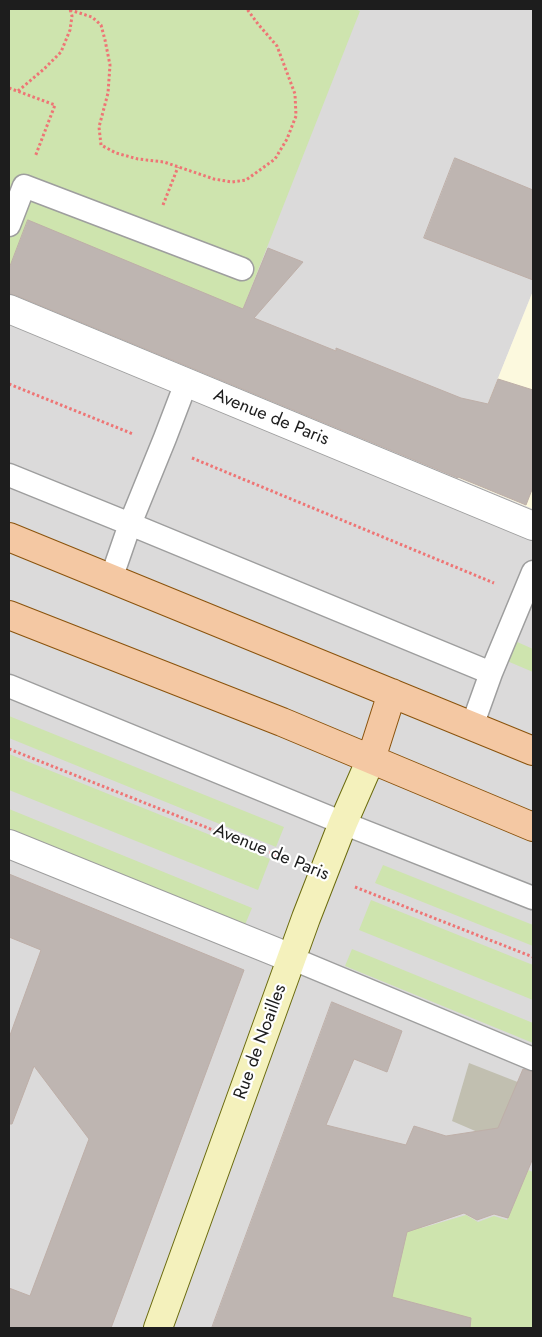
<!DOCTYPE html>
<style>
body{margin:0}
#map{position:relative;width:542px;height:1337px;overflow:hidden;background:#eee9e4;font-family:Jost,sans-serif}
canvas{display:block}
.frame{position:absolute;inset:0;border:10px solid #1d1d1d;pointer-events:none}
</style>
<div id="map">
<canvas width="542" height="1337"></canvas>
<div class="frame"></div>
</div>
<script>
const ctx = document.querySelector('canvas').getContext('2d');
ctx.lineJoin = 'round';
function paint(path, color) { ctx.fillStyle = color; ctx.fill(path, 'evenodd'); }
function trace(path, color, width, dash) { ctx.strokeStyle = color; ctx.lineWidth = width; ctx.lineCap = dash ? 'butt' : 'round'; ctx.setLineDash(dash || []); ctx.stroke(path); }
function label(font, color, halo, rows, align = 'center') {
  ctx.font = font + ' Jost,sans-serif'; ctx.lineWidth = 4.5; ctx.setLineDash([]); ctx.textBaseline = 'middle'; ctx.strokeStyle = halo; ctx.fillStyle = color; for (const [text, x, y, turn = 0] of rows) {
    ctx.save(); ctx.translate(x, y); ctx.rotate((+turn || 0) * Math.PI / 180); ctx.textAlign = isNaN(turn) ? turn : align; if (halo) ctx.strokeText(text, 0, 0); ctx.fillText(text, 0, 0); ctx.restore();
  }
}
const residential = new Path2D(`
 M9,9H533V291L458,478L533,509V1328H9Z`);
const education = new Path2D(`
 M533,291V509L458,478Z`);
const construction = new Path2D(`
 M469,1063L533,1088V1125L524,1152L452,1121Z`);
const grass = new Path2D(`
 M9,9H355L360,11L242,311L28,221L9,269Z
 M515,641L533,649V672L507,661Z
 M9,716L284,827L276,847L9,738Z
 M9,754L270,859L258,890L9,790Z
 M9,809L252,908L244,927L9,832Z
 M383,865L533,925V946L375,883Z
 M371,900L533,965V1000L359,930Z
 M352,949L533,1023V1043L345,966Z
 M528,1170L533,1172V1328H442L446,1311L392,1297L406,1235L384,1228L411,1195L422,1228L466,1215L478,1222L494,1216L507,1220Z`);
const building = new Path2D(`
 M455,158L533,190V280L424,238Z
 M28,220L243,309L268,248L303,262L254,318L336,351V348L461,398L488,404L498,379L533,390V487L526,505L458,477V478L15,295L9,294V269Z
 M9,874L244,970L111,1328H9V1288L30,1296L89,1139L34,1066L12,1124H9V1038L41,950L9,937Z
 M332,1002L402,1031L387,1072L354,1059L326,1125L406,1145L414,1126L446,1136L498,1128L523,1069L533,1072V1158L508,1218L494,1214L477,1220L464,1213L407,1232L392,1297L471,1318L470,1328H212Z`);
const path = new Path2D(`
 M70,10L92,17L101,25L105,40L110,65L108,93L99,127L101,145L116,153L138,159L164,162L214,179L232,182L246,180L275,159L287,139L296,116L295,94L277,46L258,24L247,9
 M9,88L55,105L35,157
 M18,91L44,69L61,52L70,30L72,16L70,9
 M163,205L178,167
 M9,384L133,434
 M192,458L494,583
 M9,749L291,861
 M355,887L533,957`);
const lane = new Path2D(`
 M9,225L24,186L242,269
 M9,475L130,524L491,673
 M111,579L130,524L165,438L186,383
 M9,686L343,823L533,898
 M472,726L491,673L533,572
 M291,958L533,1059`);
const street = new Path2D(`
 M9,309L533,526
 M9,844L291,958`);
const secondary = new Path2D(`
 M158,1328L306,918L343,823L371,759`);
const primary = new Path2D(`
 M9,537L533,751
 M9,615L282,722L533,827
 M371,759L392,693`);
const streetNames = [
 ["Avenue de Paris",271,418,22],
 ["Avenue de Paris",271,853,22],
 ["Rue de Noailles",261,1042,-70]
];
paint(residential, '#dbdada');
paint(education, '#fcf9de');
paint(construction, '#c1bfb0');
paint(grass, '#cee4ae');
paint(building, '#beb5b1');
trace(building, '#beafa8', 1);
trace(lane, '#9e9e9e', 25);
trace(street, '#9e9e9e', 30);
trace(secondary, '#6b6b0e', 30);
trace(primary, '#8a530c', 30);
trace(path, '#ee7575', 3, [2.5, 2.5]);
trace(lane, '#fff', 22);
trace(street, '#fff', 28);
trace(secondary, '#f4f1bc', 28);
trace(primary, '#f4c8a3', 28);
label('18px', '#1d1d1d', '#fff', streetNames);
</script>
